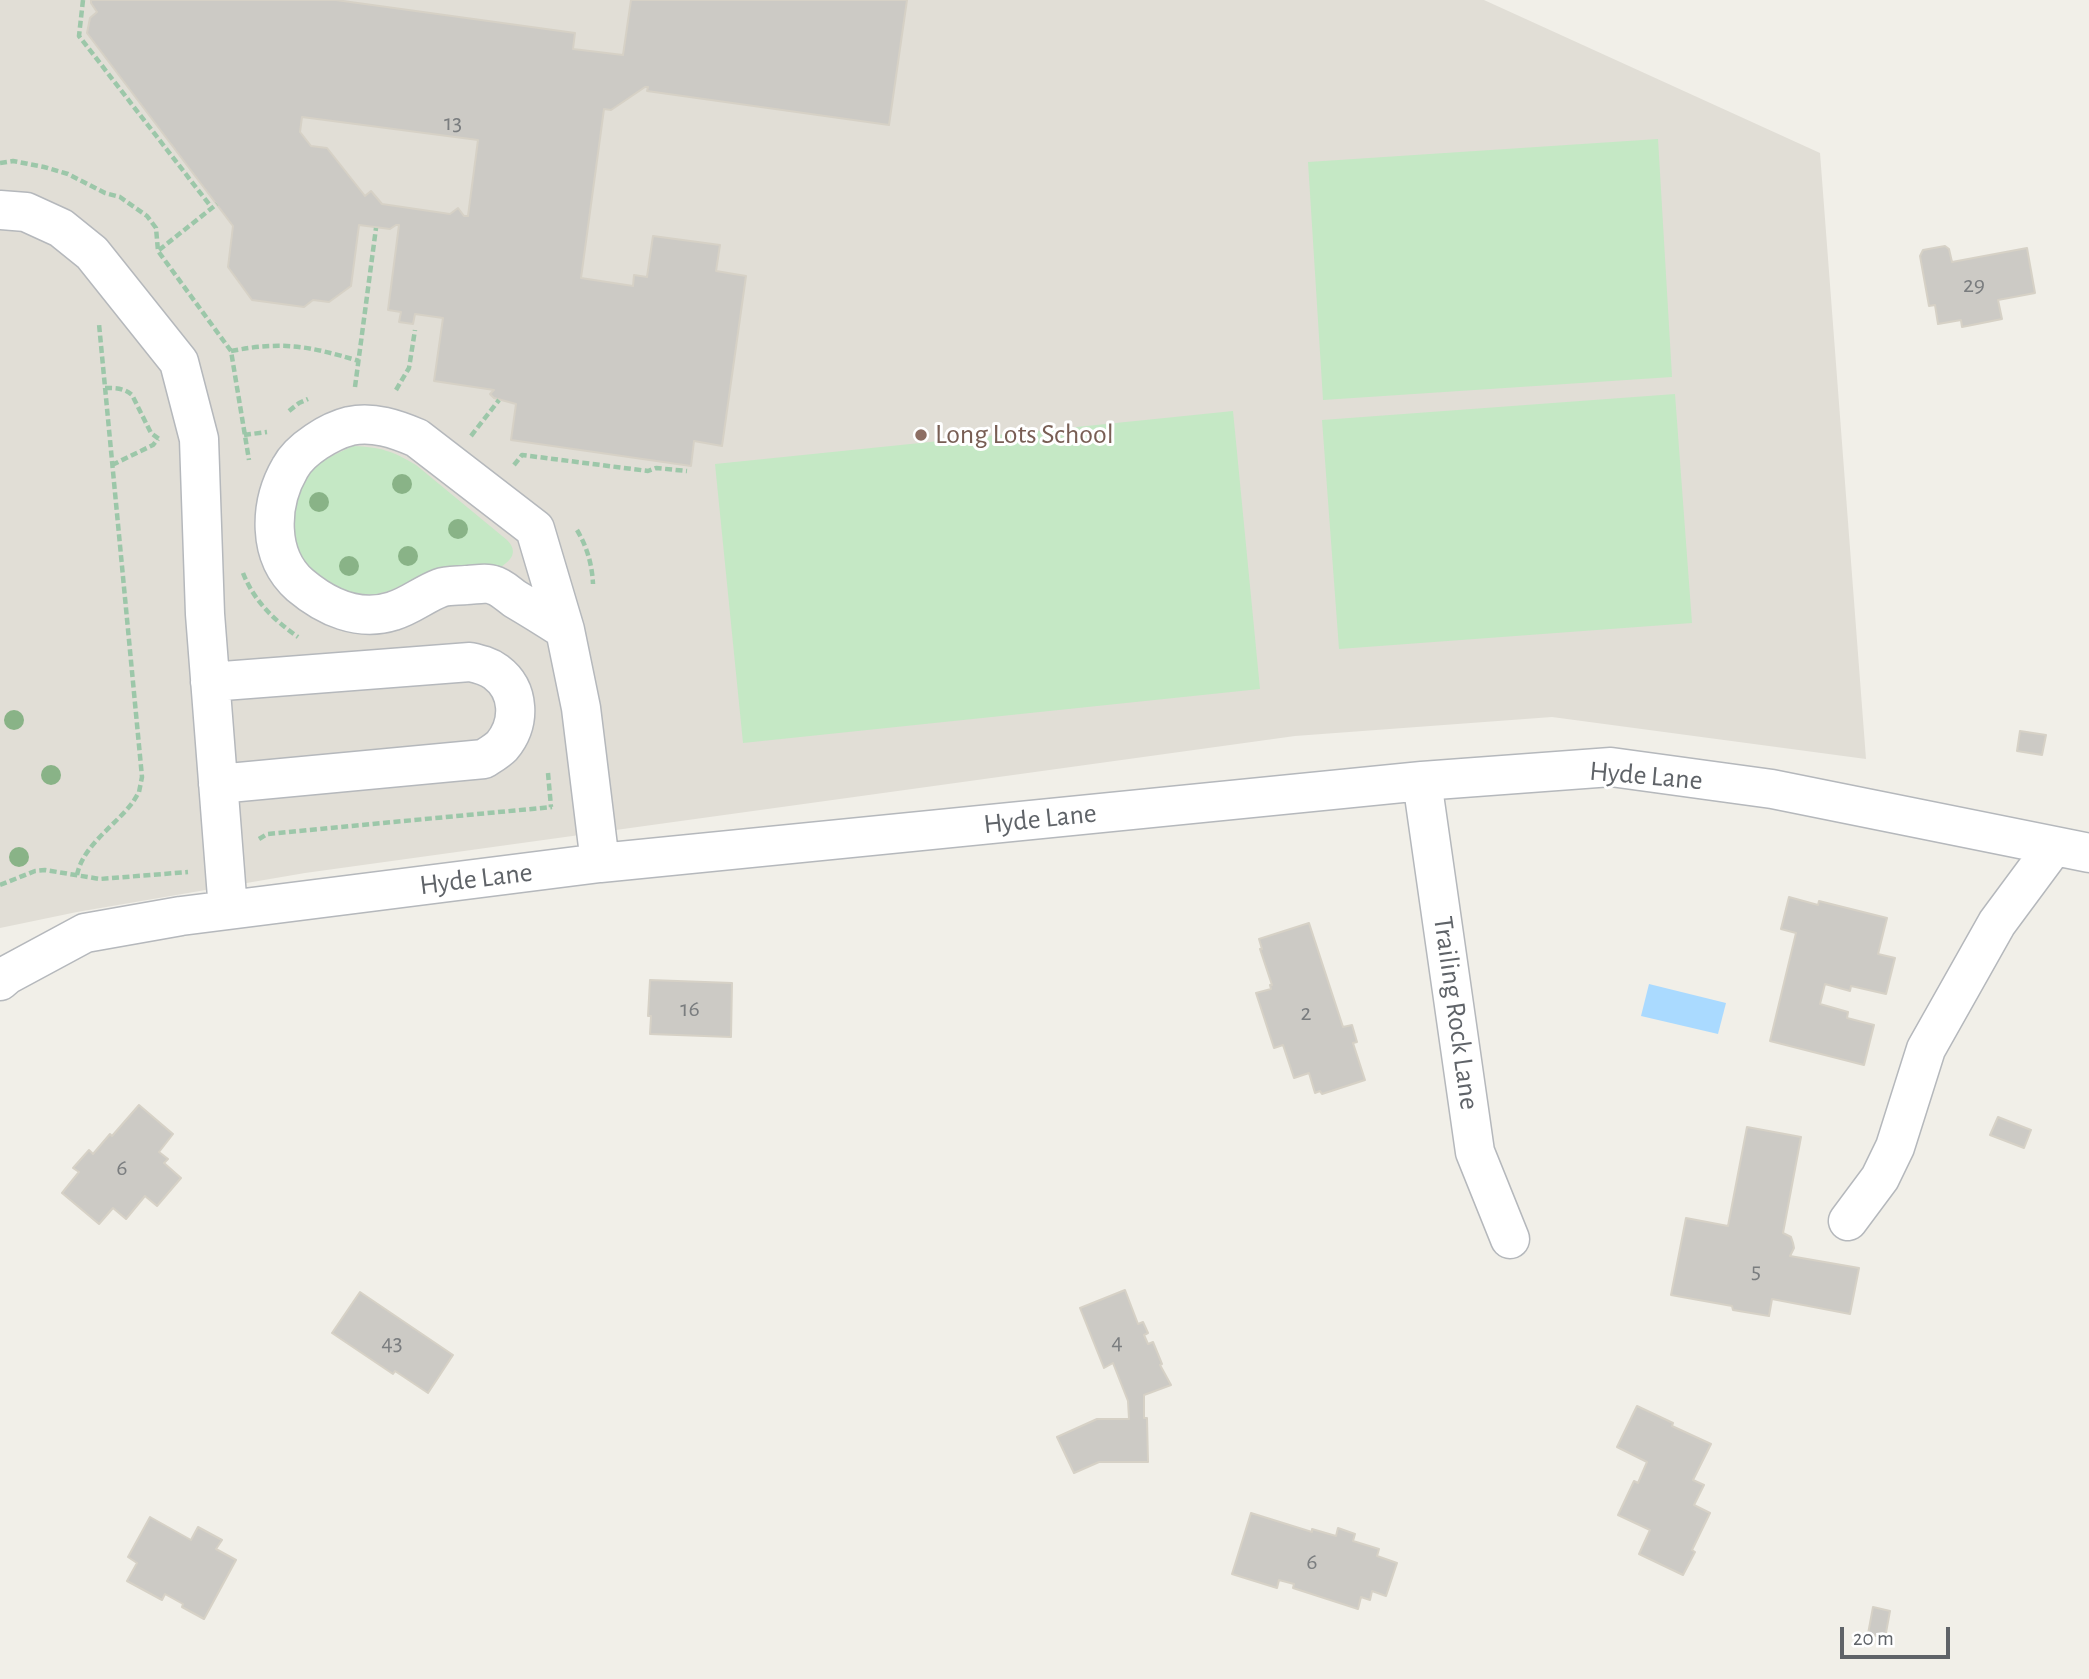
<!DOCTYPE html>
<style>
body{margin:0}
#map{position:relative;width:2089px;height:1679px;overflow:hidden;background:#f1efe8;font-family:"Alegreya Sans",sans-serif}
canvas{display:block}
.scale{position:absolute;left:1840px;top:1627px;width:110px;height:32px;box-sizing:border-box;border:4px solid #5f6368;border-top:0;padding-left:9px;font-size:21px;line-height:24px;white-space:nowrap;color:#5f6368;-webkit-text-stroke:5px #fff;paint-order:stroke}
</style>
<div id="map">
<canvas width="2089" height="1679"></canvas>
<div class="scale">20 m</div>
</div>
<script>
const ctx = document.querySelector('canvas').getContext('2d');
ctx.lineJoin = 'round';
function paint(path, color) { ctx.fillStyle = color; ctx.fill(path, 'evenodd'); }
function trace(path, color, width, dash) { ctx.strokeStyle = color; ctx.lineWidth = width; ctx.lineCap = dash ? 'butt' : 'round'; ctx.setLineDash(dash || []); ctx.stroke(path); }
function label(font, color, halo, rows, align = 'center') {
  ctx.font = font + ' "Alegreya Sans",sans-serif'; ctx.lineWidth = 6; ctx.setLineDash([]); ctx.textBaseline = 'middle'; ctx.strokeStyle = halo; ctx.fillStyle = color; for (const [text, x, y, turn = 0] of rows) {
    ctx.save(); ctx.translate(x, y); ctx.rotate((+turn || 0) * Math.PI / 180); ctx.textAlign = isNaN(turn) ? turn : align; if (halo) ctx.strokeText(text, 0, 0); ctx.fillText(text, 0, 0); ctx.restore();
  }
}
const education = new Path2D(`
 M0,0H1484L1820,153L1866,759L1552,717L1295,736L305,873L77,912L0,928Z`);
const green = new Path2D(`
 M1658,139L1672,377L1323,400L1308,162Z
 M1675,394L1692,623L1339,649L1322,420Z
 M1233,411L1260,689L743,743L715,464Z
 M353,446C380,447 393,451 416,465L507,540C519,552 511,561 499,568L428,573L389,591L373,595L344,592L322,582L306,566L293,542L292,508L306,476L319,462Z`);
const water = new Path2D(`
 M1649,984L1726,1003L1718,1034L1641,1016Z`);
const building = new Path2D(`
 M91,0H336L575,33L573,49L623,55L631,0H907L889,125L647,91L648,87H645L611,110L604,109L581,278L633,286L634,275L647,277L653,236L720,245L716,271L746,276L722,446L694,441L691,466L511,440L516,404L494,398L490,394L494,390L434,381L443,318L415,314L413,324L399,322L401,312L388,310L399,225H396L390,229L359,225L351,286L329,302L313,300L304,307L252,300L228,267L233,226L87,33L90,18L97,12L91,3ZM302,117L478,140L468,216H464L458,208L450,214L382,204L371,191L365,196L327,148L311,146L300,132Z
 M1945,246L1949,249L1952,262L2027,248L2035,293L1998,300L2002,319L1962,327L1961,320L1938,324L1935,305L1929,306L1920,256L1923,250Z
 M2020,731L2046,735L2042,755L2017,751Z
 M1789,897L1818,905L1819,901L1887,918L1878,954L1895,958L1886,994L1851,986L1850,991L1825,984L1820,1004L1848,1012L1847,1018L1874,1025L1864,1065L1770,1041L1796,933L1781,929Z
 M1309,923L1343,1027L1352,1025L1357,1042L1353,1043L1365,1080L1322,1094L1320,1091L1315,1093L1309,1073L1294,1078L1283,1045L1274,1048L1256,993L1271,989L1270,985H1272L1260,949H1262L1259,939Z
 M650,980L732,983L731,1037L650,1034L651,1016H648Z
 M139,1105L173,1134L159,1152L168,1159L164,1163L181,1178L157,1206L145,1196L126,1219L113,1208L99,1224L62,1193L79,1172L73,1168L89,1150L93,1154L110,1134L112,1136Z
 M1998,1117L2031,1130L2024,1148L1990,1135Z
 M1747,1127L1801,1137L1783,1233L1791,1237L1793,1243L1794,1248L1790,1256L1859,1268L1850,1314L1772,1299L1769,1316L1733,1310L1732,1306L1671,1295L1686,1218L1728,1226Z
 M1125,1290L1138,1324L1143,1322L1148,1333L1144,1335L1148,1344L1153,1342L1162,1364L1160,1365L1171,1385L1144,1395V1418H1147L1148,1462H1099L1074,1473L1057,1437L1097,1419H1129L1128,1401L1113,1363L1104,1368L1080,1308Z
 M360,1292L453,1355L428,1393L395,1371L393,1374L332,1333Z
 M1637,1406L1673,1423L1672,1426L1711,1444L1693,1480L1704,1485L1694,1505L1710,1513L1692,1550L1695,1552L1683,1575L1639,1554L1650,1530L1618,1515L1634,1481L1638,1483L1647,1462L1617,1447Z
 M1251,1513L1312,1532V1529L1336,1536L1338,1528L1355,1534L1353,1541L1379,1549L1377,1556L1397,1563L1386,1596L1372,1591L1370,1600L1361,1597L1358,1609L1293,1588L1294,1584L1279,1580L1277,1588L1232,1574Z
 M150,1517L191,1540L198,1527L222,1540L216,1549L236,1560L204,1619L182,1607L183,1604L165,1594L162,1600L127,1581L137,1563L128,1557Z
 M1873,1607L1890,1611L1885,1638L1868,1634Z`);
const path = new Path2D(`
 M83,0L79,36L212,208
 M0,163L13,161L44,167L68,174L105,193L120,197L147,216L156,228L158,251L231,351L249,460
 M159,250L217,204
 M231,351C283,341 309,346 359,361
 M355,387L376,228
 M105,388C116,388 124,388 132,395L151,433L159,439
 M396,390L409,368L415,330
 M289,411L299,403L308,399
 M244,435L267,432
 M471,436L499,400
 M112,465L153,445L158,439
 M514,465L522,455L648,471L656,468L687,471
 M577,530C587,547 592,564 593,584
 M243,573C254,601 274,620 298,637
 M548,773L551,807
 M259,839L267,834L552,807
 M77,875C83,845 115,826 133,802L139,792L142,777L99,324
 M0,885L35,871L45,870L100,879L188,872`);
const minor = new Path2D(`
 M0,210L26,212L61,228L92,253L179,362L199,439L205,614L228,910
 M565,630C548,619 532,609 515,599C508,594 501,587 493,585C486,582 474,585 467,585C458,586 448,585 440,588C424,594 410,606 393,611C359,622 326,607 300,585C267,556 269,504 290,468C300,449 330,431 350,426C373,421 396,429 417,438L535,529L565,630L581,708L600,863
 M210,682L470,662C479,664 488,666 496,672C520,690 521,723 502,746C497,751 490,755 484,759L218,784
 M1422,781L1475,1152L1510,1239
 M0,981L7,975L85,933L181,916L600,863L1422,781L1611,767L1772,789L2089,853
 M1848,1221L1880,1178L1895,1147L1926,1049L1997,923L2054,846`);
const trees = [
 [402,484],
 [319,502],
 [458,529],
 [408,556],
 [349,566],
 [14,720],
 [51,775],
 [19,857]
];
const markers = [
 [921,435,7,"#8d6e63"]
];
const numberNames = [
 ["13",453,123],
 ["29",1974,285],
 ["16",690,1009],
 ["2",1306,1013],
 ["6",122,1168],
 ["5",1756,1271],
 ["4",1117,1342],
 ["43",392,1343],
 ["6",1312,1562]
];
const educationNames = [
 ["Long Lots School",935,435]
];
const streetNames = [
 ["Hyde Lane",1646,776,5],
 ["Hyde Lane",1040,819,-6],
 ["Hyde Lane",476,879,-7],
 ["Trailing Rock Lane",1456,1013,82]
];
paint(education, '#e1ded6');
paint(green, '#c5e8c5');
paint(water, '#aadaff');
paint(building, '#cccac5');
trace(building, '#d6d1c6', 2);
trace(minor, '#b5b8bc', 41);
trace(path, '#9cc7a9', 4.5, [7, 3.5]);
trace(minor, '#fff', 38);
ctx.fillStyle = '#89b387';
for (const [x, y] of trees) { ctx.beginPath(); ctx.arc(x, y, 10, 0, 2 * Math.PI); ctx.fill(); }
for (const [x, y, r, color] of markers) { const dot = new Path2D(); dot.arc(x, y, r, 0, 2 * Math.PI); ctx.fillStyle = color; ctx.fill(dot); trace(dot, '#fff', 2.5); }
label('24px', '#7a7d7f', null, numberNames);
label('28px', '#785e54', '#fff', educationNames, 'left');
label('28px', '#5f6368', '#fff', streetNames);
</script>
